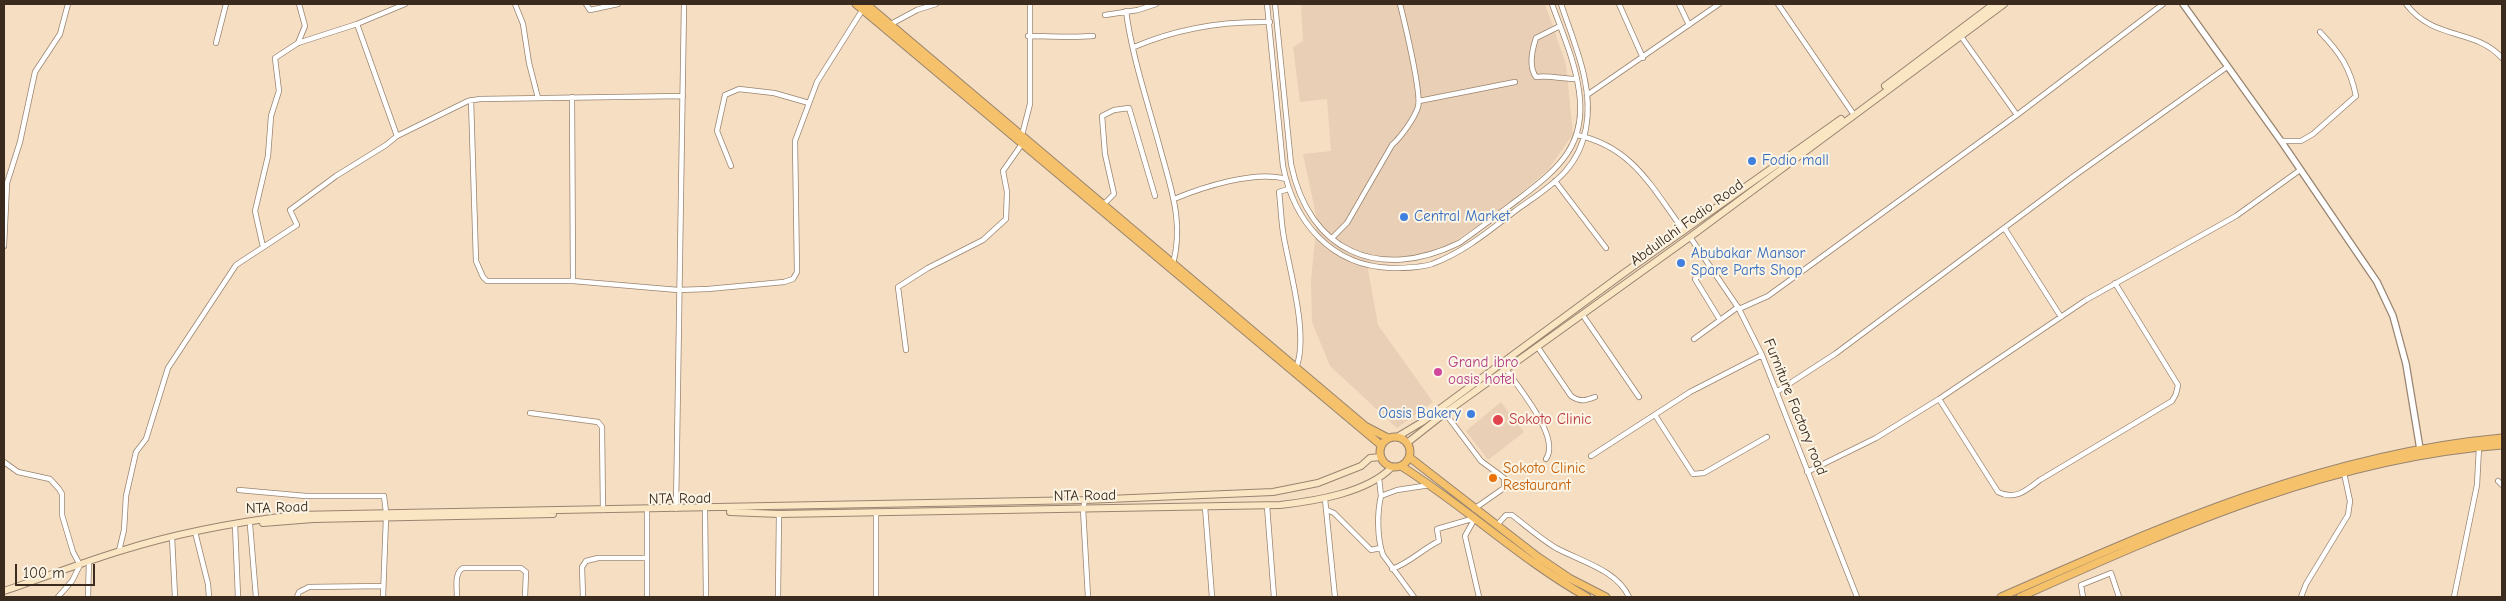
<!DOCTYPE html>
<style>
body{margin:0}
#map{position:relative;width:2506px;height:601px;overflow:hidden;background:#f6dec3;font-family:"Comic Neue",sans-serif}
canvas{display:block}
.frame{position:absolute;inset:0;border:5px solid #3b2a1e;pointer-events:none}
.scale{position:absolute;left:15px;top:564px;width:80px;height:22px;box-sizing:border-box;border:2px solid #3b2a1e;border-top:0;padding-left:6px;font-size:15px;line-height:18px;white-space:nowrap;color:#3b2a1e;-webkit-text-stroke:4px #fcf5e5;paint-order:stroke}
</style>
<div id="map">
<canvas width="2506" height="601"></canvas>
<div class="frame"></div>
<div class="scale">100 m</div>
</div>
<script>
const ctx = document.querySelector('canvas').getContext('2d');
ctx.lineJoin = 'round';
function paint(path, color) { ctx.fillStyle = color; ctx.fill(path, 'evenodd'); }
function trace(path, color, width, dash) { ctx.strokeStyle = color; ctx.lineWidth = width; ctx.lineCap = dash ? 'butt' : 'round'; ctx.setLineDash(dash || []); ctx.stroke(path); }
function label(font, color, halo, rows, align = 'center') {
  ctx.font = font + ' "Comic Neue",sans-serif'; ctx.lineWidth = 4; ctx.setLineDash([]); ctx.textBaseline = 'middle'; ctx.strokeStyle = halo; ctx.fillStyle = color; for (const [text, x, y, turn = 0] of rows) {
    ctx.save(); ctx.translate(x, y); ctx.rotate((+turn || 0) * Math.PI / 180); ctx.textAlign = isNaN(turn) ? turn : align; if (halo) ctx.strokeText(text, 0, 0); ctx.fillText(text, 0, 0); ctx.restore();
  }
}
const built = new Path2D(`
 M1301,4H1545L1566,64L1573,134L1548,170L1497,213L1440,251L1367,264L1378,325L1433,402L1397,428L1330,366L1312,322L1311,280L1317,220L1303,154L1331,151L1327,99L1300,102L1293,47L1303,41Z
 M1501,402L1524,432L1488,460L1466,431Z`);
const minor = new Path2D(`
 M515,4L523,24L529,63L538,98
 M586,4L590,10L618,4
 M1267,4L1283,166C1294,222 1331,266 1391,268C1405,268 1419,268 1432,264C1464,252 1489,231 1515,211C1548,187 1578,172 1586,128C1594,86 1574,43 1561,4
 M1275,4L1291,164C1309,252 1379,282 1459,243C1479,229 1500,213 1520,198C1559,168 1587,145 1579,91C1575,61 1562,32 1552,4
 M1619,4L1643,58
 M1679,4L1689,25
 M1778,4L1852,112
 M2406,4C2434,41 2475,28 2502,58
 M1126,11C1132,57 1148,103 1160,148C1171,189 1184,222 1173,264
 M1105,15L1138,10L1156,4
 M357,24L397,136
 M891,24L917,10L936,4
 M1560,26L1536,38C1532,50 1528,66 1536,77C1548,75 1563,79 1577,79
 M1960,35L2017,115
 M1028,36C1051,36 1071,38 1093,36
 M216,43L226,4
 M298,43L305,26L299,4
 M1134,47C1178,28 1223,21 1270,22
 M1587,95L1719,4
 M572,97L573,281
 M471,100L476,261L483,277L487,281H573L678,290L708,289L784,282L793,279L797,272L795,141L817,82L863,9
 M1419,101L1515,82
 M1022,135L1030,104V4
 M1577,135C1633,147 1652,188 1684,231
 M2281,141H2301L2313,134L2356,96C2350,67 2340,53 2320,32
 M731,166L717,131L725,95L739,89L774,93L809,103
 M1555,181L1606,248
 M1288,189L1279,192C1281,207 1281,223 1284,238C1290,272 1309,337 1296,368
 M1174,199C1203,187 1255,170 1286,179
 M1103,205L1114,194L1105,154L1102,116L1114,110L1129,108L1155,196
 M2005,229L2061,317
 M1690,237L1739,309L1762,355L1857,597
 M1332,238L1347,223L1392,145C1401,137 1414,119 1418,107C1422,94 1404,20 1400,4
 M4,246L7,183L20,142L35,72L60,34L68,4
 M263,247L255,211L268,156L271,116L279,91L275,58L298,43L357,24L405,4
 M1710,266L1695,279L1720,320
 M1739,309L1768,296L2017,115L2163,4
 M1582,314L1639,397
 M1694,339L1738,307
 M1537,346L1571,396C1580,402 1585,401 1595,397
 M906,350L898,287L928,268L983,240L1006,219L1007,192L1003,171L1022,144
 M1506,369C1519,389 1561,437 1546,459
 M1778,391L1835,354L2074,176L2227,67
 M1939,399L1998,492C2015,501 2027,490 2040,480L2172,401L2176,394L2178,385L2115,283
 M530,413L598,422L602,427L603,510
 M1445,413L1481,461L1504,478V488L1474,509
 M1655,415L1693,474L1704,473L1767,437
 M1591,456L1690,392L1762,355
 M4,462L18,472L50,479L59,489L62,494V515L73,552L80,565L72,581L58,597
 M1807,472L1876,438L1939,399L2086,300L2236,216L2300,170
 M1379,478L1381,496
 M2498,481L2502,485
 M239,490L306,496H384L386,512
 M1325,499L1335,597
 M1085,500L1083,509L1088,597
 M1267,506L1274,597
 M1205,507L1212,597
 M676,509L684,4
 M1327,510L1334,513L1371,550L1380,548
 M705,511L706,597
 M647,512V597
 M876,512V597
 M1475,518L1465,536L1479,597
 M235,525L238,597
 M250,525L256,597
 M1497,525L1506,515H1512C1526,526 1541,539 1556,548C1580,561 1617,570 1629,597
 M195,532L208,584L209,597
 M172,537L175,597
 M119,551L124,530L126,496L136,452L146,439L168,368L236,265L297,225L290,210L336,176L386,145L397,136L468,101L480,99L683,96
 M1392,569C1411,562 1421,550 1439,541L1437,529L1475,518
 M88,597L89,561
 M297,597L299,592L309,587L383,586
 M383,597L386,518
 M457,597C457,587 454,573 463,568H521L526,572L525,597
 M583,597L582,567L586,561L598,558H647
 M778,597L779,514
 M1414,597L1383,555C1377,538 1377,513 1381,496L1397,490L1430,485
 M2083,597L2081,585L2111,573L2119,597
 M2301,597L2306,584L2348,515L2350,501L2344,473
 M2454,597L2477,485L2479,447`);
const tertiary = new Path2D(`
 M2183,4L2281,141L2377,282L2393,316L2406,364L2420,449`);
const secondary = new Path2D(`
 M1885,86L1994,4
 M1397,437L1422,422L1624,273L1841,119
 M1407,443L1445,413L1690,237L2004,4
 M730,512L779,514L1280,505C1315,501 1367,493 1392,467
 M263,523L313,519L553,514
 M4,591C42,578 81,563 120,551C177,533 237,522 295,515L1085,500L1273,492L1318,483L1361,466L1370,458L1381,457`);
const primary = new Path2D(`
 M856,4L1381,445
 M866,4L1365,426L1388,438
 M1380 452a15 15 0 1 1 30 0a15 15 0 1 1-30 0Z
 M1409,457L1538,557L1569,578L1606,597
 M1401,466C1465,506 1521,560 1587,597
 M2001,597C2162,526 2324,454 2502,438
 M2020,597C2175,528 2330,458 2502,445`);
const markers = [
 [1752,161,5,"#3f7fe0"],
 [1404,217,5,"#3f7fe0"],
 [1681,263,5,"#3f7fe0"],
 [1438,372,5,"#d1479c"],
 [1471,414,5,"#3f7fe0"],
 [1498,420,6,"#e0444e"],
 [1493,478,5,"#e8710a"]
];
const shopNames = [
 ["Fodio mall",1762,161],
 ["Central Market",1414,217],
 ["Abubakar Mansor",1691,254],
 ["Spare Parts Shop",1691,271],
 ["Oasis Bakery",1461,414,"right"]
];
const streetNames = [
 ["Abdullahi Fodio Road",1687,223,-36],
 ["Furniture Factory road",1795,407,68],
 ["NTA Road",1085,496,-1],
 ["NTA Road",680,499,-1],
 ["NTA Road",277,508,-2]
];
const hotelNames = [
 ["Grand ibro",1448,363],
 ["oasis hotel",1448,380]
];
const healthNames = [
 ["Sokoto Clinic",1509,420]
];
const foodNames = [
 ["Sokoto Clinic",1503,469],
 ["Restaurant",1503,486]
];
paint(built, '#e8cfb5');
trace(minor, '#988470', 6);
trace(tertiary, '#988470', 8);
trace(secondary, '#988470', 8);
trace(primary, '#988470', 9);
trace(minor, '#fff', 4.5);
trace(tertiary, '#fff', 5.5);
trace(secondary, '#fbe6c4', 6);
trace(primary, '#f5c16b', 7);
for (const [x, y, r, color] of markers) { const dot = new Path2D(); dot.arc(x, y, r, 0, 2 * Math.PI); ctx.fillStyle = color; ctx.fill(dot); trace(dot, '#fcf5e5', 2); }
label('15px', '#366cbe', '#fcf5e5', shopNames, 'left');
label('15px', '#3b2a1e', '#fcf5e5', streetNames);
label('15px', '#b23c85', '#fcf5e5', hotelNames, 'left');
label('15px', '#be3a42', '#fcf5e5', healthNames, 'left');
label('15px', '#c56008', '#fcf5e5', foodNames, 'left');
</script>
